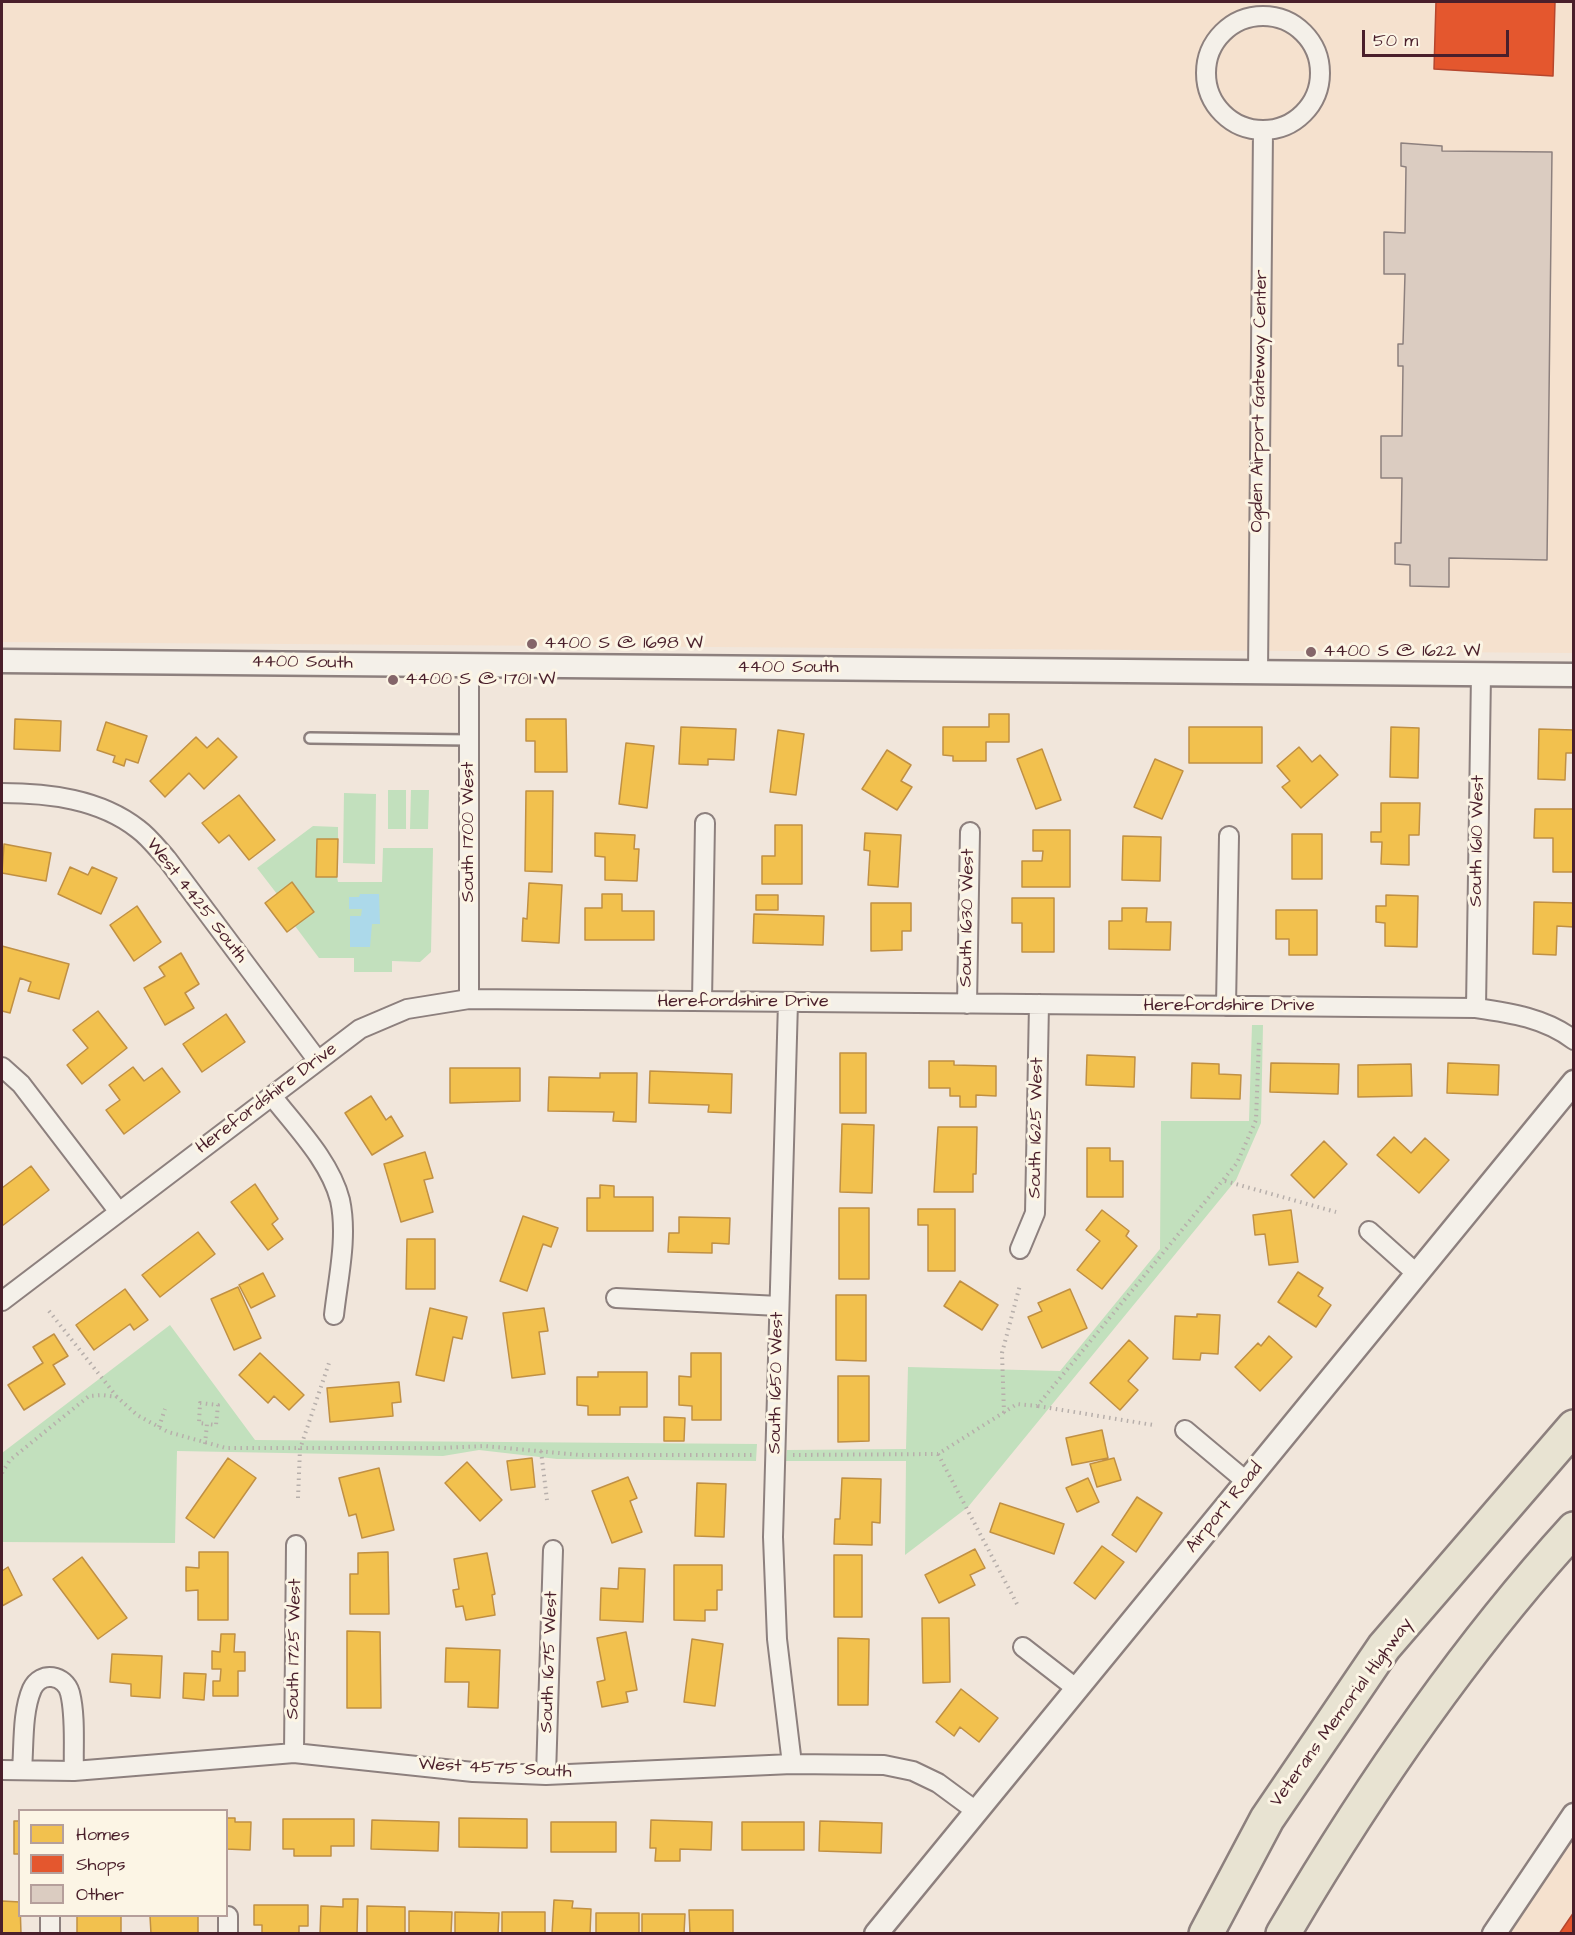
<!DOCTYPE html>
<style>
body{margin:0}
#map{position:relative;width:1575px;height:1935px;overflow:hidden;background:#f1e6db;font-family:"Architects Daughter",sans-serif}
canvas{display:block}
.frame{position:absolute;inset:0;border:3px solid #4a1f2b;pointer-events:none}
.legend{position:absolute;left:18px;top:1809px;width:210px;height:108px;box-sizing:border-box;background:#fcf5e5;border:2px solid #b59f9b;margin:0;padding:8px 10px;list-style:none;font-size:18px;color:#4a1f2b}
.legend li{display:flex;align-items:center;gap:12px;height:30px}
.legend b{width:30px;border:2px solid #b59f9b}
.scale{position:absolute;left:1362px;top:30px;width:147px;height:27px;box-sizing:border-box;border:3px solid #4a1f2b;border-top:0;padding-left:8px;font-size:18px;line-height:21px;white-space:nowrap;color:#4a1f2b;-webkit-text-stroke:4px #fcf5e5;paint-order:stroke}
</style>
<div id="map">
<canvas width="1575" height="1935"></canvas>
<div class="frame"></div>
<ul class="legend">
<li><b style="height:16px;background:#f2c14e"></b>Homes</li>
<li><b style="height:16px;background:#e4572e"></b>Shops</li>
<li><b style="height:16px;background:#dbccc1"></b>Other</li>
</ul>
<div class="scale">50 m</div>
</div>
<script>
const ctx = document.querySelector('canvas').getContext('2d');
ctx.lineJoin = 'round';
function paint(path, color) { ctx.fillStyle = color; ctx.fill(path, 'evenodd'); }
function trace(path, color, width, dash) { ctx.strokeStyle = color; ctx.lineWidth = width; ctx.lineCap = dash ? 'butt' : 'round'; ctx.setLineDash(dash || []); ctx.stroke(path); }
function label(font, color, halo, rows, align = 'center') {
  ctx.font = font + ' "Architects Daughter",sans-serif'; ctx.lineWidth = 6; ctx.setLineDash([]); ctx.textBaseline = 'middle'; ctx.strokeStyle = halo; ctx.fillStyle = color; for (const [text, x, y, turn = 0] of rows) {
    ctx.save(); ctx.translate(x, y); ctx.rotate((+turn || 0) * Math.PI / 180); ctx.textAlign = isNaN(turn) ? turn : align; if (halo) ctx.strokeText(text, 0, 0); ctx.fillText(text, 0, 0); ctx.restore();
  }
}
const built = new Path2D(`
 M2,2H1573V653L2,642Z
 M1573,1834V1933H1507Z`);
const green = new Path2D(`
 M388,790H406V829H388Z
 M411,790H429L428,829H410Z
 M344,793L376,794L375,864L343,863Z
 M313,826L338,827V839L317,877H337L338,882H382L383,848H433L431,952L420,962L392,961V972H354V958H319L295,926L314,912L293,883L277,894L257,868Z
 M1252,1025H1263L1261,1123L1236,1180L968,1507L905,1555L906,1461H786L787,1450L906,1449L908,1367L1060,1371L1160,1249L1161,1121H1249Z
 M170,1325L255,1440L757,1444L756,1461L557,1459L479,1450L443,1456L177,1451L175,1543L2,1542V1453Z`);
const water = new Path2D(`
 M360,894H379L380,924H372L370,947H350V916H361L362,909H349V897H359Z`);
const homes = new Path2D(`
 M989,714H1009V742H986V761H953V756L943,755V727H989Z
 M15,719L61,721L60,751L14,749Z
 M526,719H566L567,772H535V741H526Z
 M106,722L147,736L138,763L126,759L124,766L113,762L115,756L97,750Z
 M681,727L736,729L734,760L708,759V765L679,764Z
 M1189,727H1262V763H1189Z
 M1391,727L1419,728L1418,778L1390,777Z
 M1539,729L1574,730V753H1566L1565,780L1538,779Z
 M778,730L804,734L796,795L770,792Z
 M196,737L207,748L218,738L237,757L204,789L189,773L165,797L150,781Z
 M626,743L654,746L647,808L619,804Z
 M1299,747L1312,762L1320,755L1338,775L1301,808L1282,787L1290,781L1277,766Z
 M1042,749L1061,800L1036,809L1017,759Z
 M887,750L911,765L901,781L912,787L897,810L862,789Z
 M1155,759L1183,771L1162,819L1134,807Z
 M526,791H553L552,872L525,871Z
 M239,795L275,840L249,860L229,835L219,843L202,823Z
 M1381,803H1420L1419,835H1409V865L1381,864L1382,842H1371V832H1381Z
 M1535,809H1574V872H1553V838H1534Z
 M775,825H802V884H762V856H775Z
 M1033,830H1070V887H1022V861H1042L1043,851H1033Z
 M595,833L635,835L634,849H639L637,881L605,880V857L595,856Z
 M865,833L901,835L898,887L868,885L870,851L864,850Z
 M1292,834H1322V879H1292Z
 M1123,836L1161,837L1160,881L1122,880Z
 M317,839H338L337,877H316Z
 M4,844L51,853L46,881L2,873Z
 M70,867L88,875L92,867L117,878L101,914L58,894Z
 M292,882L314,912L287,932L265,903Z
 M529,883L562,885L559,943L522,941L523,918L527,919Z
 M602,894H622V911H654V940H585V908H602Z
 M756,895H778V910H756Z
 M1386,895L1418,896L1417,947L1385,946V923L1376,922V906H1386Z
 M1012,898H1054V952H1022V923H1012Z
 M1534,902L1574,903V927L1557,926L1556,955L1533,954Z
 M871,903H911V931H902V950L871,951Z
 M137,906L161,942L134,961L110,925Z
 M1122,908H1147L1146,922H1171L1170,950L1109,949V921H1122Z
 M1276,910H1317V955H1289V939H1276Z
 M754,914L824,916L823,945L753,943Z
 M2,946L69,964L59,999L28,991L31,982L20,978L10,1013L2,1011Z
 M181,953L199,984L185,993L194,1008L165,1025L144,988L165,976L159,967Z
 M98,1011L127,1048L82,1084L67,1065L88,1048L73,1030Z
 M226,1014L245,1042L202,1072L183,1044Z
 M840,1053H866V1113H840Z
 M1087,1055L1135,1057L1134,1087L1086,1085Z
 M929,1061H954V1065L996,1066V1096L976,1095V1107H960V1096H950V1088H929Z
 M1192,1063L1219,1064V1074L1241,1075L1240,1099L1191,1098Z
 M1271,1063L1339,1064L1338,1094L1270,1092Z
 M1448,1063L1499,1065L1498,1095L1447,1093Z
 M1411,1064L1412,1096L1358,1097V1065Z
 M133,1067L144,1081L162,1068L180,1092L124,1134L106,1110L120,1100L109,1085Z
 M450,1068H520V1101L450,1103Z
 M650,1071L732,1074L731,1113L708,1112L709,1105L649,1103Z
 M600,1073H637L636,1122L613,1121L614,1112L548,1111L549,1077L600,1078Z
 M371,1096L386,1120L391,1116L403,1136L372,1155L345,1113Z
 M842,1124L874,1125L872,1193L840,1192Z
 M938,1127H977L976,1174H973V1192H934Z
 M1394,1137L1411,1153L1425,1138L1449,1160L1419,1193L1377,1155Z
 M1324,1141L1347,1164L1314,1198L1291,1175Z
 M1087,1148H1110V1161H1123V1197H1087Z
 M425,1152L433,1178L424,1180L433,1212L401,1222L384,1164Z
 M31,1166L49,1190L2,1226V1188Z
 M255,1184L278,1219L272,1224L283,1239L268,1250L231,1202Z
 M600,1185L614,1186V1197H653V1231H587V1198H600Z
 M839,1208H869V1279H839Z
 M918,1209H955V1271H928V1225H918Z
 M1102,1210L1129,1231L1126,1236L1137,1246L1102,1289L1077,1270L1100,1241L1086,1230Z
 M1291,1210L1298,1262L1269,1265L1265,1234L1255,1235L1253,1215Z
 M523,1216L558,1228L551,1247L543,1244L527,1291L500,1281Z
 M679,1217L730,1218L729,1244L712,1243V1253L668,1252L669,1233H679Z
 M198,1232L215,1254L160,1297L142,1275Z
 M407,1239H435V1289H406Z
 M1298,1272L1323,1288L1318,1296L1331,1305L1316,1327L1278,1302Z
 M263,1273L275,1296L251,1308L239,1285Z
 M960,1281L998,1305L982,1330L944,1306Z
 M238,1287L261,1338L234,1350L211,1299Z
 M125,1289L148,1320L134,1330L130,1324L94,1350L76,1325Z
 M1070,1289L1087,1328L1042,1348L1028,1317L1042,1311L1038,1303Z
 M836,1295H866V1361L836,1360Z
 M430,1308L467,1317L462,1339L453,1337L444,1381L416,1375Z
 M544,1308L548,1331L539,1332L545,1374L512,1378L503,1313Z
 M1197,1314L1220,1315L1218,1354L1201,1353L1200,1360L1173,1359L1175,1316L1197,1317Z
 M54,1334L68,1356L53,1365L65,1384L24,1410L8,1385L43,1363L33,1347Z
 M1269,1336L1292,1357L1260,1391L1235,1367L1258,1343L1261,1346Z
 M1129,1340L1148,1358L1128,1381L1138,1390L1120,1410L1090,1383Z
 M260,1353L304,1395L289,1410L274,1396L268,1403L239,1375Z
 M691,1353H721V1420H692V1406L679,1405V1376L691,1377Z
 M598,1372H647V1407H620V1415H588V1406L577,1405V1377H598Z
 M838,1376H869V1441L838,1442Z
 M399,1382L401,1402L392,1403L393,1416L330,1422L327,1388Z
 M664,1417L685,1418L684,1441H664Z
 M1102,1430L1108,1458L1072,1465L1066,1438Z
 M228,1458L256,1478L214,1538L186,1518Z
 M532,1458L535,1487L511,1490L507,1461Z
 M1114,1458L1121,1480L1097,1487L1090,1464Z
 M467,1462L502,1500L480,1521L445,1483Z
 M379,1468L394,1530L362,1538L356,1514L349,1516L339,1478Z
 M628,1477L637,1498L630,1501L642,1532L612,1543L592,1491Z
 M842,1478L881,1479L880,1523L872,1522V1545L834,1544L835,1519H840Z
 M1088,1478L1099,1502L1077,1512L1066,1488Z
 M697,1483L726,1484L724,1537L695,1536Z
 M1137,1497L1162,1513L1136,1552L1112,1535Z
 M1000,1503L1064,1524L1054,1554L990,1532Z
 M1102,1546L1124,1562L1095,1599L1074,1583Z
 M975,1549L985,1568L970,1575L975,1585L939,1603L925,1575Z
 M199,1552H228V1620H198V1590L186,1591V1567L199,1568Z
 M388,1552L389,1614H350V1574H358V1553Z
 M487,1553L495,1594L492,1595L495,1615L466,1620L463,1606L456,1607L453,1590L459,1589L454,1559Z
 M834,1555H862V1617H834Z
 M82,1557L127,1618L98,1639L53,1579Z
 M674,1565H722V1590H717V1610H705V1621L674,1620Z
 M8,1567L22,1595L2,1606V1571Z
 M619,1568L645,1569L643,1622L600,1620L601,1588L618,1589Z
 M922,1618H949L950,1682L923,1683Z
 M347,1631L380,1632L381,1708H347Z
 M626,1632L637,1690L626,1692L628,1702L602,1707L597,1682L605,1680L597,1638Z
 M221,1634H235L234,1652H245V1671H238V1696H213V1681H220L221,1669H212V1651L220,1652Z
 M838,1638L869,1639L868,1705H838Z
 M692,1639L723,1644L715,1706L684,1702Z
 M446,1648L500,1650L498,1708L468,1707L469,1682H445Z
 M112,1654L162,1656L160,1698L131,1696V1684L110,1682Z
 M184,1673L206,1674L204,1700L183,1698Z
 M961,1689L998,1718L979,1742L960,1727L954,1736L936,1722Z
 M226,1818H235V1822H251L250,1850L226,1849Z
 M459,1818L527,1819V1848L459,1847Z
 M283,1819H354V1846H331V1856H294V1849H283Z
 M372,1820L439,1822L438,1851L371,1849Z
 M651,1820L712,1822L711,1850L680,1849V1861H655L656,1848H650Z
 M14,1821H20V1854H14Z
 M820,1821L882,1823L881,1853L819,1851Z
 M551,1822H616V1852H551Z
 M742,1822H804V1850H742Z
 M343,1899H358L357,1934H320L321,1906L343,1907Z
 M554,1900L573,1901L572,1908L591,1909L590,1934H552Z
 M2,1901L20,1902L21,1934H2Z
 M254,1905H308V1926H299V1934H262V1925H254Z
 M367,1906L405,1907V1934H367Z
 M689,1910H733V1934H690Z
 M409,1911L452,1912L451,1934H409Z
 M455,1912L499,1913L498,1934H455Z
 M502,1912H545V1934H502Z
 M596,1913H639V1934H596Z
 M642,1914H685L684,1934H642Z
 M77,1916H121V1934H77Z
 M150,1916H198V1934H151Z`);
const shops = new Path2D(`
 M1436,2H1555L1553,76L1434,69Z
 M1574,1912V1934H1559Z`);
const building = new Path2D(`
 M1401,143L1442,146V151L1552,152L1547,560L1449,558V587L1410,586V565L1395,564V543H1401L1402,478H1381V436H1402L1403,366H1398V344H1403L1405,274H1384V232L1405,233L1406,167L1401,166Z`);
const path = new Path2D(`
 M1225,1181L1336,1212
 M49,1311L117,1397
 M1038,1406L1153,1425
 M1004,1413L1002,1353L1020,1285
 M159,1427L165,1409
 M205,1444L207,1424L199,1423L200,1403L218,1405L216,1425L207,1424
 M541,1451L547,1500
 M938,1454L1017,1604
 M793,1455L938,1454L1017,1404L1037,1406L1237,1163L1256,1120L1259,1040
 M2,1473L10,1460L89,1396L102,1395L117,1397L137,1415L168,1432L226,1448H441L484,1446L580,1455H755
 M298,1498L300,1449L330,1360`);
const service = new Path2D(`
 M310,738L469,740`);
const minor = new Path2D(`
 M1206 73a57 57 0 1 1 114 0a57 57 0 1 1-114 0Z
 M1258,672L1263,131
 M2,793C48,793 100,799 138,829C149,837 158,849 167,859L318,1061
 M469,999V665
 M702,1001L705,823
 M788,1002L773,1537L777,1639L792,1764
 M967,1004L970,832
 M1226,1006L1229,836
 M1476,1008L1481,674
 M2,1067L21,1084L119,1212
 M272,1096C296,1127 330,1161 340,1200C348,1237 338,1278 334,1315
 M1369,1231L1417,1274
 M1020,1249L1035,1213L1039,1004
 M616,1298L779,1306
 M2,1301L360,1029L407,1009L469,999L1476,1008C1511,1013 1545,1018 1574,1040
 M1185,1430L1247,1482
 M1023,1647L1077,1689
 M294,1753L296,1545
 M2,1770L74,1771L294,1753L473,1772L546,1775L792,1764L884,1765L913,1771L938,1783L976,1811
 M22,1770C24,1745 22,1712 32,1689C41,1670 65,1675 70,1693C76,1717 73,1747 74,1771
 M546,1775L553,1550
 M50,1934V1916
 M228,1934V1916`);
const tertiary = new Path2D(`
 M2,661L1574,675
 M876,1934L1574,1082
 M1494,1934L1574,1815`);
const motorway = new Path2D(`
 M1206,1934L1267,1819L1384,1647L1574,1427
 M1283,1934C1367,1791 1462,1652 1574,1529`);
const markers = [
 [532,644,6,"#846569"],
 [1311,652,6,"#846569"],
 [393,680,6,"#846569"]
];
const streetNames = [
 ["Ogden Airport Gateway Center",1260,401,-89],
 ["4400 South",302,663,1],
 ["4400 South",788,668],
 ["South 1700 West",469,832,-90],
 ["South 1610 West",1478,841,-89],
 ["West 4425 South",196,901,52],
 ["South 1630 West",968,918,-89],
 ["Herefordshire Drive",743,1002],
 ["Herefordshire Drive",1229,1006],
 ["Herefordshire Drive",267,1099,-37],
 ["South 1625 West",1037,1128,-89],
 ["South 1650 West",777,1383,-89],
 ["Airport Road",1225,1508,-51],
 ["South 1725 West",295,1649,-89],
 ["South 1675 West",550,1662,-88],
 ["Veterans Memorial Highway",1342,1713,-54],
 ["West 4575 South",495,1769,3]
];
const poiNames = [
 ["4400 S @ 1698 W",544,644],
 ["4400 S @ 1622 W",1323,652],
 ["4400 S @ 1701 W",405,680]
];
paint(built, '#f5e1ce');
paint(green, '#c2e0bd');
paint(water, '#acd9ea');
paint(homes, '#f2c14e');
trace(homes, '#c09044', 1.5);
paint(shops, '#e4572e');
trace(shops, '#b6462d', 1.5);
paint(building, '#dbccc1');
trace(building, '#8d807e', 1.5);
trace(service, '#8d807e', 14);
trace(minor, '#8d807e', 22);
trace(tertiary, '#8d807e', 27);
trace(motorway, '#8d807e', 38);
trace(path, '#b7afab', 4, [1.5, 4.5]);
trace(service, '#f4f0e9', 9);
trace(minor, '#f4f0e9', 18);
trace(tertiary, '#f4f0e9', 22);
trace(motorway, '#e8e3d2', 33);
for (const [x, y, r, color] of markers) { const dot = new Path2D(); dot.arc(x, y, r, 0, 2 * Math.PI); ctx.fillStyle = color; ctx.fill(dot); trace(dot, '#fcf5e5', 2); }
label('18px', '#4a1f2b', '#fcf5e5', streetNames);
label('18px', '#4a1f2b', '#fcf5e5', poiNames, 'left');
</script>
